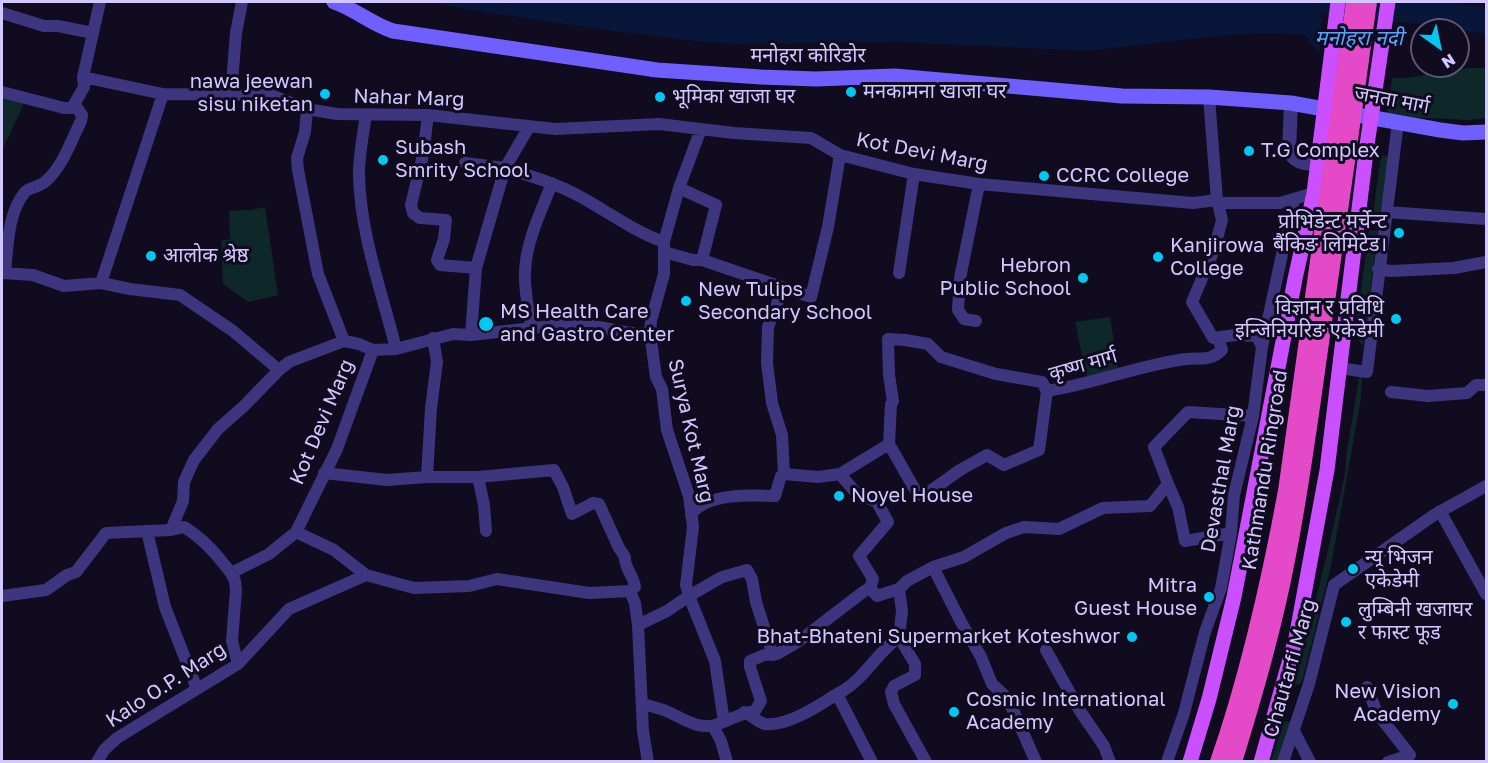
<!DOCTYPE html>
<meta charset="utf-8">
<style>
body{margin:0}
#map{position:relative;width:1488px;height:763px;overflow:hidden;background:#100b1e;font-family:"Golos Text",sans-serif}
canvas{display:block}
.frame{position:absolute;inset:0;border:3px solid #d2c8ff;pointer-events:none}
.north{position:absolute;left:1410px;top:18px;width:60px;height:60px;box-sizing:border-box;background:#100b1e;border:2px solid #5e5778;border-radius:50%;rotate:147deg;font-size:16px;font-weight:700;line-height:24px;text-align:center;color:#d2c8ff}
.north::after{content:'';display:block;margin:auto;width:21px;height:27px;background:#00c8f3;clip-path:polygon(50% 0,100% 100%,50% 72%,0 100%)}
</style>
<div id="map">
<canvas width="1488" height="763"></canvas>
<div class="frame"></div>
<div class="north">N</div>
</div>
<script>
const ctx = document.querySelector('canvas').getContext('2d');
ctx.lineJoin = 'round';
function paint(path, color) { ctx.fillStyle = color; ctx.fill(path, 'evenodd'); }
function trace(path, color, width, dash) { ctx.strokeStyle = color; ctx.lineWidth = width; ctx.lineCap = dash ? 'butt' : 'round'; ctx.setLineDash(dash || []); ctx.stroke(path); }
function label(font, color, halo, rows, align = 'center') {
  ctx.font = font + ' "Golos Text","Noto Sans Devanagari",sans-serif'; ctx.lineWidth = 6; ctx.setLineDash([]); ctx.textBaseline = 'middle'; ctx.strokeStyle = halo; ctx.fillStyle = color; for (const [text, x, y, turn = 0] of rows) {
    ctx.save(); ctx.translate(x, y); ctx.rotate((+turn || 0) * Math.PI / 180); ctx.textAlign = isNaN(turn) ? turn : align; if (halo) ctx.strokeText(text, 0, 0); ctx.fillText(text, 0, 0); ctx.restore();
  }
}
const green = new Path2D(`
 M1467,68H1486V118L1468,120L1387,116L1392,78H1406Z
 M2,94L25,101L2,151Z
 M1381,155L1389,157L1380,215L1373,214Z
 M265,207L278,295L248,302L223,284L221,241L230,239L229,211L251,210Z
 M1369,230L1378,231L1363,347L1355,334Z
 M1110,317L1119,375L1088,384L1075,322Z
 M1362,376L1361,398L1331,566L1302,682L1300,684L1294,685C1313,613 1331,541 1346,468V457L1359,378Z
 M1284,721L1291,722L1278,761L1271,762Z`);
const water = new Path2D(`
 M434,2H1403L1332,71L1305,35L1267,33L1216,36L1089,51L900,42L736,44L704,42L612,31L459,8Z`);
const pier = new Path2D(`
 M1323,2H1403L1392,81L1330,73L1319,58Z`);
const river = new Path2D(`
 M1330,2L1410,10L1486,21`);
const minor = new Path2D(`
 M2,13L44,26H58L93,33
 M83,77L100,2
 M2,92L64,108H72L84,87L83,77L163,94L271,95L307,109L337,114L428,115L555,129L659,124L734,133L811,138L840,155
 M231,95L236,33L242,2
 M1209,97L1217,200
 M307,109L305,132L297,158L298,170L318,274L344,341
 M366,115C363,135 359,155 359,174C360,234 382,292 396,349
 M428,115L423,155L411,205L413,213L420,218L446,220L444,239L437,260L440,265L476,268
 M465,163L505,168L529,127
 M679,188L716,205L702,260L811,297L828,227L840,155L914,174L979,184L1193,203L1217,200L1218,203H1280L1314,193
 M1218,203L1222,220L1214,250L1192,302L1213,338L1235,335L1257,336L1262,347
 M1387,212L1486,219
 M664,252L693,260H702
 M1378,269L1391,271L1454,268L1486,262
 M2,273L33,275L64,286L101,283L130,289L180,295L233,331L279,370
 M5,273C8,247 7,214 25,192C30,187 40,187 46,181C63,166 71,141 81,121L82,115L75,105
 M899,273L914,174
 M101,283L163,94
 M780,287V296L768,327L767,363L772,403L782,435L784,474L818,477L840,474L889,444L891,404L893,401L889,375L888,339L905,340L928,344L941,357L996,374L1042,382L1047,391
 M976,321L964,319L958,310L960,278L979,184
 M531,328C529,310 524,291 525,272C526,241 541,212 552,183
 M471,335L577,323L631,333H650
 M1339,368L1367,372L1398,122
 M1391,392L1428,396L1467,393L1476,385H1486
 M889,444L918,495L929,492L960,470L987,455L1004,465L1039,450L1047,391C1094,384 1142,364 1187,359C1202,357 1209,362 1222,350L1218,338
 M324,473L387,480L427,477H478L554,470L563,487L572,514L593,503L599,504L619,548L625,557C624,568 634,576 635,587L630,591
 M840,474L857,494L877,502L888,522L859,556L873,579L870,588
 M427,477L431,408L437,362L433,338
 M478,477L484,505L486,531
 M1168,484L1178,507L1185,541L1231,533
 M1440,511L1486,594
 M691,515C705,493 751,495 775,496L781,476L784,474
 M171,530L183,501L184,482L194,460L218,429L244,406L279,370L289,362L344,341L359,344L373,350
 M147,531L165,607L197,689
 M296,532L334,550L366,575
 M933,567L961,622L981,657L992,684L1004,695L1013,710L1036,762
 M231,573L235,581L236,590L232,641L238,664
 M2,596L46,590L67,575L76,572L106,533L171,530L184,527C204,539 217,555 231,573L269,554L296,532L337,449L373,350L396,349L453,334L471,335L476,268L505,168C530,176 556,183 579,196C607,211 633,231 664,242
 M899,637L915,664V675L894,686L891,692L894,704L926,762
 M1046,650L1080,711L1104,746L1110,762
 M1367,687L1377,713L1410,755L1388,762
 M643,704C650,706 658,708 666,711C681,717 697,730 715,725C729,721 740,713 755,711L761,701L750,667V661L764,655L777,654L799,641L863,592L870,588L877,596L899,589L907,581L933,567L964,557L1006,533L1024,527L1059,529L1103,508L1150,506L1168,484L1154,447L1188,412L1253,416
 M744,712C751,715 759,723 765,724C787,727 820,705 837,694
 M724,722L715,661L689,596L722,577L747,570L752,579L756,602L773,655
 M713,726L721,741L727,762
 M1294,731L1310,762
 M97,762L104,750L117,738L238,664L289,609L366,575L414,588L469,586L497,579L589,593L630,591L635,603L638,625
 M648,762L643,731L638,625L667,611L689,596L686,585L693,527L689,496L667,430L662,389L656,377L650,333L651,321L664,274V242L679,188L701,129
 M872,762L837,694C863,682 876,653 899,637L902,611L899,589
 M1167,762L1184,713L1205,632L1221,588L1231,533L1234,495L1253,416L1262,347L1294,199
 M1283,762L1309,684L1334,585L1434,515L1486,486`);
const tertiary = new Path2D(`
 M1291,103L1289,151C1295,164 1306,163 1319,165`);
const secondary = new Path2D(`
 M334,2C355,9 371,24 393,31L657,70L761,77L816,79L895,76L1122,96L1209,97L1291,103L1440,130L1463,133L1486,132`);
const primary = new Path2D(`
 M1190,762L1209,699L1234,597L1295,279L1314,193L1338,2
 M1261,762L1296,638L1327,470L1366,152L1388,2`);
const trunk = new Path2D(`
 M1218,762C1249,673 1269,583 1286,491L1354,2
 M1234,762C1255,693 1275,625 1288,555C1305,468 1315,381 1328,294C1342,197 1356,99 1369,2`);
const markers = [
 [851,92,6,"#00c8f3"],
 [325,94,6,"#00c8f3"],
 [660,97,6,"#00c8f3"],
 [1249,151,6,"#00c8f3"],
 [383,160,6,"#00c8f3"],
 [1044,176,6,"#00c8f3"],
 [1399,233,6,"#00c8f3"],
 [151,256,6,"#00c8f3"],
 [1158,257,6,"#00c8f3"],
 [1083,278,6,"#00c8f3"],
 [686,301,6,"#00c8f3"],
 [1396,319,6,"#00c8f3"],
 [486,324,8,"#00c8f3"],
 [839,496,6,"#00c8f3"],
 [1353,569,6,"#00c8f3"],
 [1209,597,6,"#00c8f3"],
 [1346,622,6,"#00c8f3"],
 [1132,637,6,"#00c8f3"],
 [1453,704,6,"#00c8f3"],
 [954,712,6,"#00c8f3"]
];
const streetNames = [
 ["मनोहरा कोरिडोर",808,56],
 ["Nahar Marg",409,98,2],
 ["जनता मार्ग",1392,100,11],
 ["Kot Devi Marg",922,152,11],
 ["कृष्ण मार्ग",1083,365,-16],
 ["Kot Devi Marg",322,422,-67],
 ["Surya Kot Marg",691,431,77],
 ["Kathmandu Ringroad",1265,470,-81],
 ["Devasthal Marg",1221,479,-80],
 ["Chautarfi Marg",1290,668,-74],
 ["Kalo O.P. Marg",166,685,-33]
];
const poiNames = [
 ["nawa jeewan",313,82,"right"],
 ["sisu niketan",313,105,"right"],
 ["मनकामना खाजा घर",863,92],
 ["भूमिका खाजा घर",672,97],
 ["Subash",395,148],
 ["Smrity School",395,171],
 ["T.G Complex",1261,151],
 ["CCRC College",1056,176],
 ["प्रोभिडेन्ट मर्चेन्ट",1387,222,"right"],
 ["बैंकिङ लिमिटेड।",1387,245,"right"],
 ["Kanjirowa",1170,246],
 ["College",1170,269],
 ["आलोक श्रेष्ठ",163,256],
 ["Hebron",1071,266,"right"],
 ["Public School",1071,289,"right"],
 ["New Tulips",698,290],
 ["Secondary School",698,313],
 ["विज्ञान र प्रविधि",1384,308,"right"],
 ["इन्जिनियरिङ एकेडेमी",1384,331,"right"],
 ["MS Health Care",500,312],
 ["and Gastro Center",500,335],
 ["Noyel House",851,496],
 ["न्यू भिजन",1365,558],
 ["एकेडेमी",1365,581],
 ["Mitra",1197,586,"right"],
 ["Guest House",1197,609,"right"],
 ["लुम्बिनी खजाघर",1358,610],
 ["र फास्ट फूड",1358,633],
 ["Bhat-Bhateni Supermarket Koteshwor",1120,637,"right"],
 ["New Vision",1441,692,"right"],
 ["Academy",1441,715,"right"],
 ["Cosmic International",966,700],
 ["Academy",966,723]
];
const waterNames = [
 ["मनोहरा नदी",1359,38]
];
paint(green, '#0e2728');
paint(water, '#08163a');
paint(pier, '#100b1e');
trace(river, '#08163a', 26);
trace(minor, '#3d357e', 12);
trace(tertiary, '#3d357e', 14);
trace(secondary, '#6f5fff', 15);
trace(primary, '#ca4fff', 15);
trace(trunk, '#e449c7', 16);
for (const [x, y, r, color] of markers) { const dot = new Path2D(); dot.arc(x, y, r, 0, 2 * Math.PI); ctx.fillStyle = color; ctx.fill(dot); trace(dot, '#100b1e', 2); }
label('20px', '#d2c8ff', '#100b1e', streetNames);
label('20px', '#d2c8ff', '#100b1e', poiNames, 'left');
label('italic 21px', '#56a4ff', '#100b1e', waterNames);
</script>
